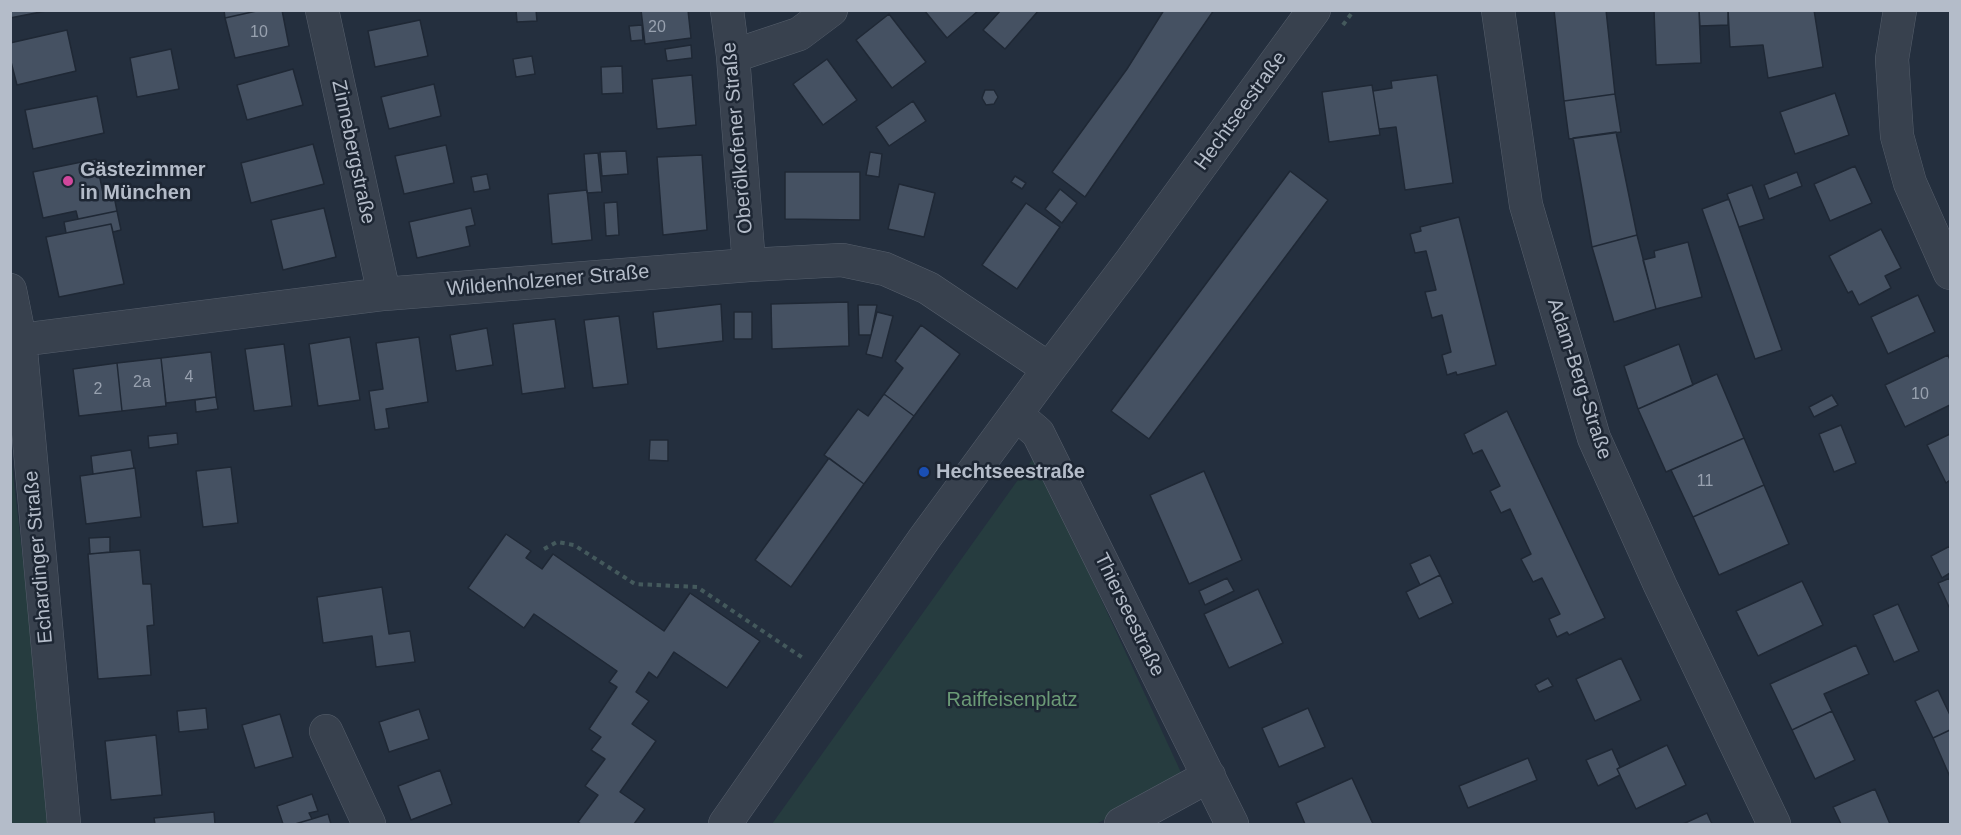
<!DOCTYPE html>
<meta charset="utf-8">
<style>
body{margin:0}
#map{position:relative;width:1961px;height:835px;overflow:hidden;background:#242f3e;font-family:Arial,sans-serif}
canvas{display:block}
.frame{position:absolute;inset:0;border:12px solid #b4bcc9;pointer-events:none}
</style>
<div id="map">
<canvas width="1961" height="835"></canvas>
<div class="frame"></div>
</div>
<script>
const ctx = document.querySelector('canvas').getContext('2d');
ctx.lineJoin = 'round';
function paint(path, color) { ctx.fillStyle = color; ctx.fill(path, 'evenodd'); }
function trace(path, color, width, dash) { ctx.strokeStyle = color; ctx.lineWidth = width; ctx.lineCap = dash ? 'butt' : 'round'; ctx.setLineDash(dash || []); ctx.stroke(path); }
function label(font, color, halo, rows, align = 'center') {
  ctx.font = font + ' Arial,sans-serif'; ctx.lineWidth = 5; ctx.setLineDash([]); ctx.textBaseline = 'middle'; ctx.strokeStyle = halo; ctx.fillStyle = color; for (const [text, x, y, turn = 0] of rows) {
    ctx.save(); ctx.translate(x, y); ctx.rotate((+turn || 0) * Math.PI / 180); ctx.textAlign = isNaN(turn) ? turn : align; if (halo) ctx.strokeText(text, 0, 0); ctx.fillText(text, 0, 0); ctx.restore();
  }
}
const green = new Path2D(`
 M11,456L53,824H11Z
 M1035,456L1184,779L1096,824H772Z`);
const building = new Path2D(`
 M10,10H51L10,18Z
 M224,10H261L225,18Z
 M261,10H282L289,46L235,58L225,18Z
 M516,10H536L537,21L517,22Z
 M641,10H688L691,38L645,44Z
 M924,10H979L947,38Z
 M1001,10H1039L1005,49L983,30Z
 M1164,10H1214L1085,197L1052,172L1127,69Z
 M1554,10H1606L1615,94L1564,101Z
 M1654,10H1699L1701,63L1656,65Z
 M1699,10H1728V25L1700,26Z
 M1728,10H1814L1823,67L1768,78L1763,45L1730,47Z
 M889,14L926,62L892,88L856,40Z
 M420,20L428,56L375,67L368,31Z
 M642,25L643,40L631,41L629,26Z
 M67,30L76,71L17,85L10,58V43Z
 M691,45L692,58L667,61L665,49Z
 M171,49L179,89L137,97L130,58Z
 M532,56L535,74L516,77L513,59Z
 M827,59L857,100L823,125L793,84Z
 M622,66L623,93L602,94L601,67Z
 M293,69L303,105L247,120L237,85Z
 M692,75L696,125L657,129L652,79Z
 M1437,75L1453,183L1405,190L1396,127L1379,129L1373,91L1392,88L1391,81Z
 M434,84L441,116L389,129L381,97Z
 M1372,85L1380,135L1329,142L1322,92Z
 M985,90H994L998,97L994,104L986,105L982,98Z
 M1835,93L1849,135L1795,154L1780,112Z
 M1615,94L1621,132L1569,139L1564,101Z
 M97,96L104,133L33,149L25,110Z
 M913,101L926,121L889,146L876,127Z
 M1616,132L1637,235L1592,247L1573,138Z
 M313,144L324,184L251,203L241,163Z
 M446,145L454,183L404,194L395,156Z
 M626,151L628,174L602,176L600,152Z
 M870,152L882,154L879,177L866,175Z
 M598,153L602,192L587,193L584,154Z
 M702,155L707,230L663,235L657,157Z
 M96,159L103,193L113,191L117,211L78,219L76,211L43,218L33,172Z
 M1855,166L1872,203L1830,221L1814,184Z
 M1290,171L1328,200L1149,439L1111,411Z
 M785,172H860V220L785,219Z
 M1797,172L1802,186L1769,199L1764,185Z
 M487,174L490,189L474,192L471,177Z
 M1015,176L1026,183L1022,189L1011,182Z
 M899,184L935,193L924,237L888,229Z
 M1752,185L1764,219L1739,227L1727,194Z
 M1060,189L1077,203L1062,223L1045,209Z
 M587,190L592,240L552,244L548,194Z
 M1729,199L1782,350L1755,359L1702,209Z
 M617,202L619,235L606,236L604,203Z
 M1026,203L1060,227L1017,289L982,265Z
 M324,208L336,257L283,270L271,220Z
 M471,208L475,225L466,227L470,246L417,258L409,222Z
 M117,211L121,230L113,232L111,224L66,233L64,222Z
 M1459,217L1496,365L1457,375L1456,372L1447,375L1442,355L1451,352L1442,315L1432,318L1425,292L1436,290L1426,251L1415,253L1410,234L1421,231L1420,227Z
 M111,224L124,284L59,297L46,237Z
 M1881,229L1901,268L1885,276L1891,288L1859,305L1852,291L1848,293L1829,256Z
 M1637,235L1656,309L1614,322L1592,247Z
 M1688,242L1702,297L1656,309L1643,260L1655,257L1654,251Z
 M1918,295L1935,332L1888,354L1871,317Z
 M848,302L849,346L772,349L771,304Z
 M721,304L723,341L657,349L653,312Z
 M858,305H877L871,335H859Z
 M734,312H752V339H734Z
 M877,312L893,316L882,358L866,354Z
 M619,316L628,384L593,388L584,320Z
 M555,319L565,388L522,394L513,324Z
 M921,325L960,354L914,416L884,394L903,368L895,361Z
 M487,328L493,365L456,371L450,335Z
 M350,337L360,400L318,406L309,344Z
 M419,337L428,402L386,409L389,428L375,430L369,391L383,389L376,343Z
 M284,344L292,406L254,411L245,349Z
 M1679,344L1693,385L1638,409L1624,366Z
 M211,352L216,397L166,403L161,358Z
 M1948,355L1950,360V405L1905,427L1885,385Z
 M161,358L166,406L122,411L117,363Z
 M117,363L122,411L79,416L73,369Z
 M1717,374L1744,438L1666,472L1638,409Z
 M884,394L914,416L864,484L824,455L858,409L868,416Z
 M1832,395L1838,405L1814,417L1809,407Z
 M216,397L218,409L196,412L195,400Z
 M1507,411L1605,618L1569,635L1567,632L1557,637L1549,619L1560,614L1542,578L1533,582L1521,559L1531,554L1510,509L1501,513L1490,491L1500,486L1482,450L1473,454L1464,434Z
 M1841,425L1856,463L1834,472L1819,434Z
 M177,433L178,444L149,448L148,436Z
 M1950,434V480L1946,483L1927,445Z
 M1744,438L1764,485L1693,517L1671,470Z
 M650,440H668V461L649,460Z
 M131,450L134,468L93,474L91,456Z
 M829,458L864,484L791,587L755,560Z
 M231,467L238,523L203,527L196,471Z
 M135,468L141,517L86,524L80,476Z
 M1204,471L1242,560L1189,584L1150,495Z
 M1764,485L1789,544L1719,575L1693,517Z
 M506,534L531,551L526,558L542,569L553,554L664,631L690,593L760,641L727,688L674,652L657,678L649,672L636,692L649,701L632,724L656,741L620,792L645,809L634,824H581L578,822L598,795L585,786L605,759L591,750L601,737L589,729L617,687L609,682L617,671L534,614L524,628L468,588Z
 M110,537V552L90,554L89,538Z
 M1950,546V573L1942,578L1931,556Z
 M140,550L143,584H151L154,625L147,626L151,675L98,679L88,554Z
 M1430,555L1440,575L1420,585L1410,564Z
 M1440,575L1453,603L1419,619L1406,592Z
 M1227,578L1234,591L1205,605L1199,591Z
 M1950,578V607H1949L1938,583Z
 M1802,581L1823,625L1758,656L1736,611Z
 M382,587L389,634L410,631L415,662L376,667L372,636L323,643L317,597Z
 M1258,589L1283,643L1229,668L1204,614Z
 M1898,604L1919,651L1894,662L1873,615Z
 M1856,645L1869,674L1824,694L1832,711L1792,730L1770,684Z
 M1621,658L1641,700L1595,721L1576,679Z
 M1548,678L1553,686L1539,692L1535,685Z
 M1938,690L1950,715V730L1933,738L1915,701Z
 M206,708L208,729L179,732L177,711Z
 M1308,708L1325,747L1279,767L1262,728Z
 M419,709L429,739L389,752L379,722Z
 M1832,711L1855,760L1815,779L1792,730Z
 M280,714L293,757L255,768L242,725Z
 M1950,730V777L1933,738Z
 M156,735L162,795L111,800L105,741Z
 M1667,745L1686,785L1636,809L1617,769Z
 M1612,749L1620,767L1617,769L1620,775L1598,786L1586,760Z
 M1528,758L1537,780L1468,808L1459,786Z
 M440,770L452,804L411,820L398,786Z
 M1352,778L1373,824H1305L1296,803Z
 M1875,789L1890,824H1841L1833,807Z
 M312,794L318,811L309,813L312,819L295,824H283L277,806Z
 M214,812L215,824H155L154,818Z
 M1707,813L1712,824H1683Z
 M328,814L331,824H295L312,819Z`);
const path = new Path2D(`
 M1343,25L1354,10
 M544,549L557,542L574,545L635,584L697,587L803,658`);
const minor = new Path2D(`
 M322,10L384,294
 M727,10L733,56L749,265
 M1498,10L1526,205L1594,438L1660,585L1774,824
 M1900,10L1892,59L1897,136L1910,183L1950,273
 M733,56L799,34L831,10
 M10,290L20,340L64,824
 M20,340L384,294L749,265L842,260L885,269L928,288L1049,369
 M1016,414L1038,433L1232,824
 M326,731L369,824
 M725,824L924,539L1049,369L1131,261L1314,10
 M1121,824L1209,776`);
const markers = [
 [68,181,6,"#d1479c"],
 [924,472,6,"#1a4fb4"]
];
const numberNames = [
 ["20",657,28],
 ["10",259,33],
 ["4",189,378],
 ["2a",142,383],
 ["2",98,390],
 ["10",1920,395],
 ["11",1705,482]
];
const streetNames = [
 ["Hechtseestraße",1241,111,-54],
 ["Oberölkofener Straße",738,138,-95],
 ["Zinnebergstraße",353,152,78],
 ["Wildenholzener Straße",548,281,-5],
 ["Adam-Berg-Straße",1579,379,72],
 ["Echardinger Straße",39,557,-95],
 ["Thierseestraße",1129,615,64]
];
const poiNames = [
 ["Gästezimmer",80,170],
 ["in München",80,193],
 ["Hechtseestraße",936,472]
];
const parkNames = [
 ["Raiffeisenplatz",1012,700]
];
paint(green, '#263c3f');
paint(building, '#455162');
trace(building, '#1f2835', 1.5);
trace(minor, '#565f6c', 34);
trace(path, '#44595c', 4, [4.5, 4.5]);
trace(minor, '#38414e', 33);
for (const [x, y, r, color] of markers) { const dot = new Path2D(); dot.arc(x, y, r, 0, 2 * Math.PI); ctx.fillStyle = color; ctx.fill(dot); trace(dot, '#1d2633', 2); }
label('16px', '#98a1af', null, numberNames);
label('20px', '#b4bcc9', '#1d2633', streetNames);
label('bold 20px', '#b4bcc9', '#1d2633', poiNames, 'left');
label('20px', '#6b9a76', '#1d2633', parkNames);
</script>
